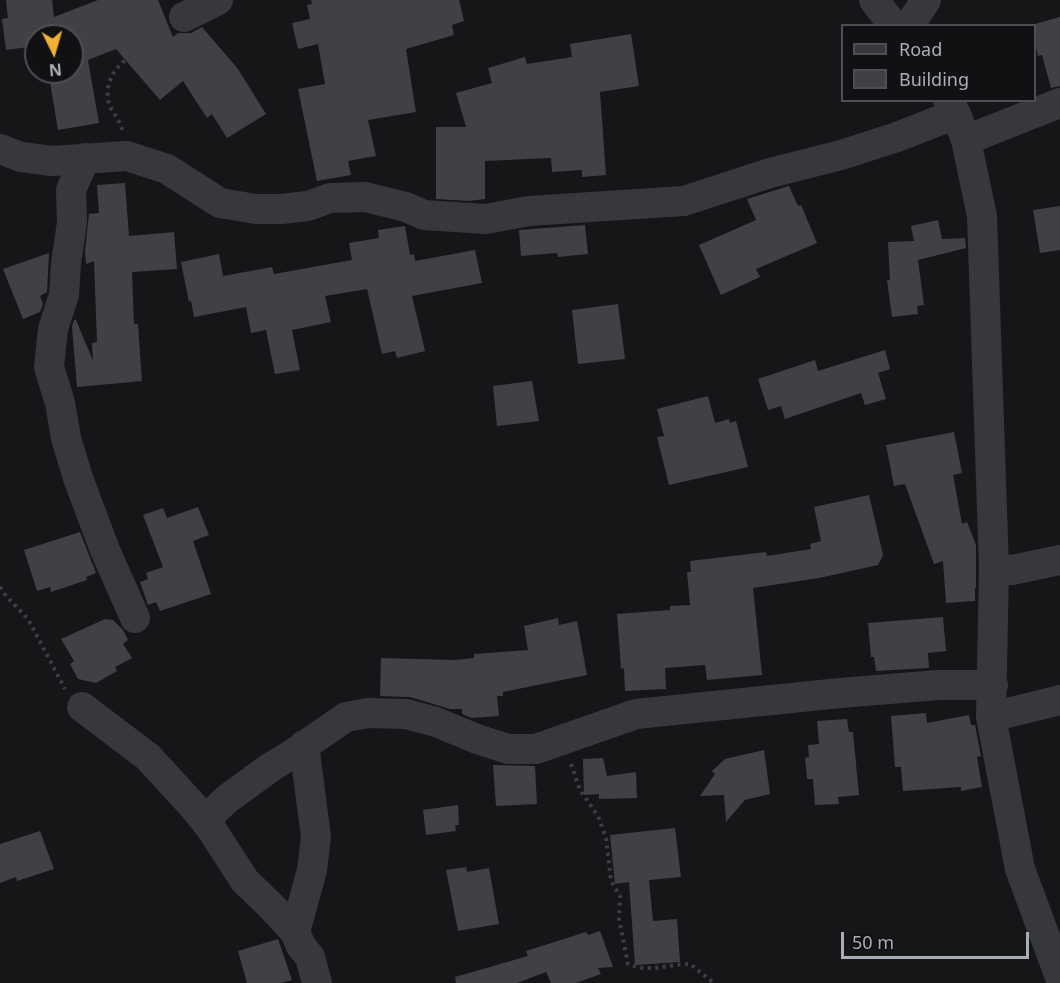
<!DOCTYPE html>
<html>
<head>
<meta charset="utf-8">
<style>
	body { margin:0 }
	#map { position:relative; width:1060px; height:983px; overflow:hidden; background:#161618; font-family:"Noto Sans",sans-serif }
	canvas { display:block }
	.legend { position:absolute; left:841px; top:24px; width:195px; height:78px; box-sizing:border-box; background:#111113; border:2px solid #4d4f55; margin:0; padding:8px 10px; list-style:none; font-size:18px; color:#a8adb8 }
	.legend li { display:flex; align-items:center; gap:12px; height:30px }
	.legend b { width:30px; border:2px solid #4d4f55 }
	.north { position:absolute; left:24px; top:24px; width:60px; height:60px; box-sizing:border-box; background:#111113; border:2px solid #4d4f55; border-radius:50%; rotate:175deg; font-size:16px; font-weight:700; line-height:24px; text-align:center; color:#a8adb8 }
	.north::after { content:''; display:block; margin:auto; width:21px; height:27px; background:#f2b134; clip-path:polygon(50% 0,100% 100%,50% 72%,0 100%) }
	.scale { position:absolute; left:841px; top:932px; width:188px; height:27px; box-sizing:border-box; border:3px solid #a8adb8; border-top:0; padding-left:8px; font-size:18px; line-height:21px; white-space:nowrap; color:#a8adb8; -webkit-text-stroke:4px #111113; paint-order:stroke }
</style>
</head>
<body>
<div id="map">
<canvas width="1060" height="983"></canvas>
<ul class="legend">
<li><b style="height:8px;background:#37383d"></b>Road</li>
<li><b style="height:16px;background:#404145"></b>Building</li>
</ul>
<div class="north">N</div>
<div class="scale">50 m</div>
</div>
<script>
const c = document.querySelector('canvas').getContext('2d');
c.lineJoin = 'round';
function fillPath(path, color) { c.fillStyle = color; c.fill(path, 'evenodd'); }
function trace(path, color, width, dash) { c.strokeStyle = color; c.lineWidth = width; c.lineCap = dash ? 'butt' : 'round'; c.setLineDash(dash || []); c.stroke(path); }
fillPath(new Path2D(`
	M6 0H52L54 17 98 0H158L173 37 178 33H191L202 27 238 69 266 114 227 138 212 114 207 118 183 81 160 100 116 49 88 60 99 123 58 130 50 82H48L46 72H72V36H36V46L6 50 2 19 8 18Z
	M311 0H459L464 21 452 25 454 35 406 49 416 112 368 120 376 156 348 161 351 175 317 181 298 89 325 84 318 44 298 49 292 23 310 19 307 5 312 4Z
	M1060 17V86L1051 88 1042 55 1038 56 1035 43V24Z
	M631 34 639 86 600 92 606 175 582 177V170L552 172 551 158 485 161V199L469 201 436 199V127H466L456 93 492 83 488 68 525 57 527 64 572 57 570 44Z
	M125 183 129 236 174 232 177 269 132 272 134 324H138L142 381 77 387 72 327 74 320H76L93 361 92 343 97 342 94 261 86 264 85 251 89 214 99 213 97 185Z
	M789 186 798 206 801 205 817 243 756 269 760 277 721 295 699 245 756 220 747 199Z
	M1060 206V250L1040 253 1033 210Z
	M938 220 942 239 965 238 966 248 918 260 924 305 917 306 918 314 892 317 887 280H890L888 242 914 241 911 226Z
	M585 225 588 254 558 257 557 253 521 256 519 230Z
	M405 226 410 255 414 254 415 261 475 250 482 283 412 296 425 351 397 358 395 351 382 354 367 289 325 296 331 322 292 330 300 370 275 374 266 330 251 333 246 307 194 317 191 301 189 302 181 262 219 254 223 276 272 267 274 274 352 260 349 243 379 238 378 230Z
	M49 253 47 292 40 296 43 304 40 312 23 319 3 269Z
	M618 304 625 359 578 364 572 310Z
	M885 350 890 369 878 373 886 399 865 405 861 393 785 419 781 406 768 410 758 379 815 360 818 371Z
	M532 381 539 421 497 426 493 386Z
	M708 396 715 423 729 419 730 423 736 421 748 467 669 485 657 437 664 436 657 409Z
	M954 432 962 473 953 475 962 524 967 522 976 545V588H975V601L946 603 943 561 934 564 905 484 894 486 886 445Z
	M869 495 883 555 878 565 819 578 753 588 762 675 707 680 705 665 665 668 666 689 625 691 624 668 621 669 617 614 670 610V606L690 605 687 572H691L690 561 766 552 767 556 811 549 810 544 821 541 814 507Z
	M198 507 209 535 193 541 211 594 160 611 156 602 148 605 140 582 148 579 146 573 163 567 143 515 163 508 167 518Z
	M80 532 96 573 86 577 87 580 51 592 50 587 37 591 24 550Z
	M943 617 946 651 928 653 929 668 876 671 874 657H871L868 623Z
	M558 618 559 625 577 621 587 675 503 692V696H497L499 716 472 718 462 714V709H450L410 697 380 696 381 658 454 660 474 658V654L528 650 524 626Z
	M105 619 113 620 123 630 128 640 123 644 132 658 115 667 117 671 96 683 78 679 70 664 74 661 61 639Z
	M926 713 927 723 969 715 971 725H975L981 756 977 757 982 787 961 791V787L903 791 901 767H895L891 716Z
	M847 719 849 732H853L859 795 838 797 839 804 815 805 813 779H807L805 758 809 757 808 745 819 744 817 721Z
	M764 750 770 794 745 800 726 822 724 795 700 796 715 774 712 771 725 759Z
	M603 758 607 776 636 772 637 798 599 799V794L584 795 583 759Z
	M493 765 535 766 537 804 496 806Z
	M458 805 459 825H455L456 831 426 835 423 810Z
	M675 828 681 877 649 880 653 921 677 919 680 962 635 965 629 882 615 884 610 835Z
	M40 831 54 869 17 881 16 877 0 883V844Z
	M466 867 467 872 489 868 499 924 458 931 446 870Z
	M600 931 613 967 598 968 601 974 576 983H551L546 972 517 983H456L455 977 528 956 526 951 586 932 588 935Z
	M278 939 292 980 281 983H247L238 951Z`), '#404145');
trace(new Path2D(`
	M122 130C120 119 110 111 108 100 104 62 141 52 166 33
	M0 587 6 596 28 619 65 689
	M571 764 580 790 598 816 606 838 611 881 620 896 619 919 628 964C649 973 669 964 690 964L714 983`), '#3d3f44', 4, [3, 4.5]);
trace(new Path2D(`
	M874 0 894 26
	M184 17 218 0
	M909 26 926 0
	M948 100 956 114 966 140 982 216 994 568 991 717 1020 869 1060 977
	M966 140 1060 103
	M0 149 21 157 52 161 127 156 167 169 220 203 256 209H281L308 206 330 198 365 197 406 207 424 215 486 219 529 211 684 201 770 173 841 155 897 137 956 114
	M85 158 71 190 72 222 66 264 64 295 53 329 49 367 60 403 66 438 78 478 105 550 135 618
	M994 568 1012 570 1060 560
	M82 707 148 757 193 806 210 827 245 881 273 908 295 932 301 946 310 957 317 983
	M991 717 1060 700
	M205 820 227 799 271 767 291 755 346 717 368 713 406 714 436 722 477 739 508 749H536L636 714 840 693 938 685H993
	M295 932 312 870 316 837 304 745`), '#37383d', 30);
</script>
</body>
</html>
